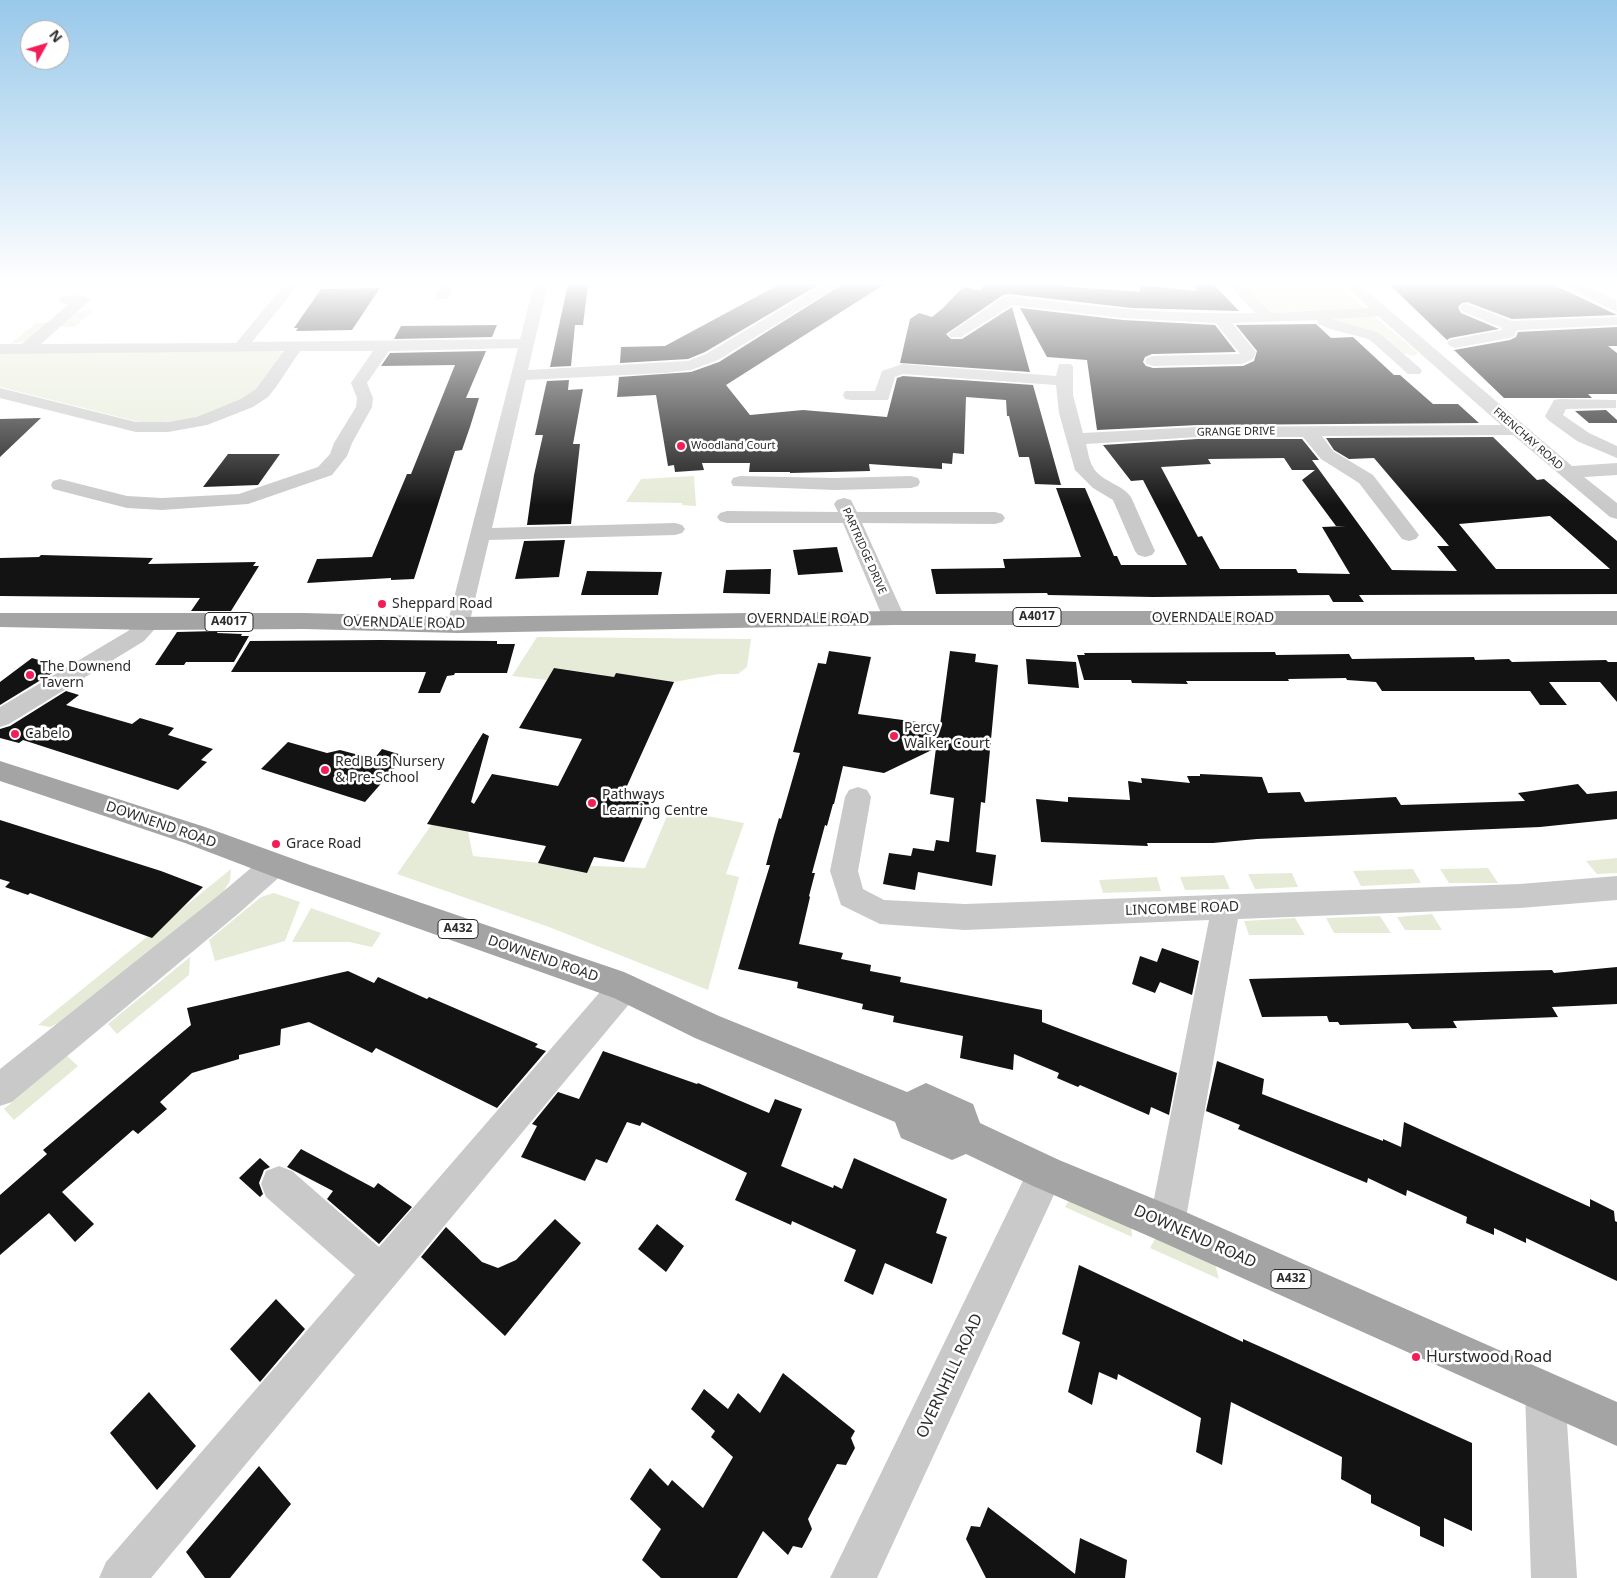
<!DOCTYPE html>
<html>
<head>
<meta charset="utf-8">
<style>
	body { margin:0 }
	#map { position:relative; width:1617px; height:1578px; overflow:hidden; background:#fff; font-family:"Noto Sans",sans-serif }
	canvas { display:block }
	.north { position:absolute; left:20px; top:20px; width:50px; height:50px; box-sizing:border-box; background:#fff; border:1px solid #ababab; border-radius:50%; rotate:51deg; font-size:14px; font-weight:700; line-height:20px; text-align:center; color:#2c2c2c }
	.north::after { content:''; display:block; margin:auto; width:18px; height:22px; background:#f31e57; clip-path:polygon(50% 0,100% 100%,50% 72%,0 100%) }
</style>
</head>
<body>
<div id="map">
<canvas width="1617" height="1578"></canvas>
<div class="north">N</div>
</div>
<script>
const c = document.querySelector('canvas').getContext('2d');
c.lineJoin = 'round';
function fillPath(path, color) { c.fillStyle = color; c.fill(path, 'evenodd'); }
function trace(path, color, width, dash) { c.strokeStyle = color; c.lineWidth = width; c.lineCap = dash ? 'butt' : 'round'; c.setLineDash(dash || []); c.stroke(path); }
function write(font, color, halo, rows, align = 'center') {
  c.font = font + ' "Noto Sans",sans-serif'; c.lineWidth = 5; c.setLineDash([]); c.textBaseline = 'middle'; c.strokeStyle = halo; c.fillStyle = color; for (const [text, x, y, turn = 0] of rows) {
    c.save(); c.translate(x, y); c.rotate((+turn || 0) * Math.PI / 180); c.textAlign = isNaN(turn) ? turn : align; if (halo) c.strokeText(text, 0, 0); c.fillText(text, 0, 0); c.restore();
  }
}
fillPath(new Path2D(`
	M1242 284H1338L1357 302 1417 352V355C1399 358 1330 322 1315 310L1270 313Z
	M85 310H94L74 327H59L74 314Z
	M36 323H49L28 341 10 344Z
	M277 350 283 353V356L254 392 219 413 179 421 143 423 0 387V352Z
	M694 476 696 506 682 505V503L626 502 641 479Z
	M537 637 751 639 747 667 738 674H719L674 682 616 673 602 699 604 675 554 668 547 680 512 676Z
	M670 809 744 823 726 874 739 877 708 990 549 927 397 874 432 824 468 831 473 856 549 864 645 868Z
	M1617 858V873L1597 874 1586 861Z
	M1488 868 1498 883H1449L1440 869Z
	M231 869 230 881 218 900 73 1016 50 1027 38 1025Z
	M1413 869 1421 883 1361 886 1353 871Z
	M1292 873 1298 887 1255 889 1248 874Z
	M1224 875 1230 889 1185 890 1180 877Z
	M1157 877 1161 891 1103 893 1099 880Z
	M274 893 300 902 285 941 215 961 209 940 261 897Z
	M311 908 381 933 372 947 349 942H292Z
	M1432 914 1442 930H1405L1397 917Z
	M1380 916 1391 933H1334L1326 918Z
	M1295 918 1305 935H1249L1244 921Z
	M190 957 189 975 117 1034 108 1024Z
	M67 1056 78 1066 14 1120 4 1109Z
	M1072 1196 1131 1222 1132 1237 1065 1207Z
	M1157 1235 1214 1260 1219 1279 1150 1248Z`), '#e6ebd7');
fillPath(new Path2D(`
	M568 284H588L583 325H575L571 366 550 367Z
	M780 284H820L705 352 688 359 620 363 621 347 665 346Z
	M843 284H885L726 385 750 415 803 410 887 417 897 378 903 376 1033 385 1061 485 1035 484 1029 457H1019L1009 416H1007L1006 400 966 397 964 454 953 453 952 464 942 463V469L869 464 870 471 790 473V472H749L750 463H702L704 470 675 472 674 465 668 466 656 395 617 397 619 377 691 372 719 362Z
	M985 284H1064L1061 286 1140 292V285L1197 291 1194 284H1213L1239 311 1132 308 1009 294 1003 295 946 334 951 339H962L1012 307 1030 372 900 363 910 319 919 313 932 317 943 308 963 287 980 290Z
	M1389 284H1552L1617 315 1512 319 1467 302 1462 303 1458 307 1461 313 1499 329 1450 338 1447 340Z
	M380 288 352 330 296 331 298 328H294L321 289Z
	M1020 308 1123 320 1215 325 1236 352 1152 354 1145 357 1143 362 1146 366 1153 368 1243 366 1254 361 1257 351 1236 325 1316 324 1331 338 1353 337 1394 375H1400L1433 404H1458L1479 423 1198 425 1097 430 1087 360 1047 357Z
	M497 325 492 337 394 339 401 326Z
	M1617 327V346H1608L1617 353V394H1588L1592 398H1504L1454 350 1510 340 1516 337 1518 332Z
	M486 351 466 398H479L470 427 462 450 455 451 414 579 391 580V578L307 583 317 559 372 557 407 474H411L455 365 381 366 390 353Z
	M569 380 568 390 583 389 573 444H580L571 524 527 525 534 475 543 435H535L546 385 547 381Z
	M1606 410 1617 420V423H1589L1575 411Z
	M41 418 0 457V419Z
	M1493 437 1537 480 1544 479 1617 541V594L1359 595 1364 602H1333L1329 595 1153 597 1048 595 1047 593 936 594 931 569 1005 568 1003 559 1081 557 1056 488H1085L1114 556H1117L1121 565H1187L1143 480 1131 481 1103 445 1198 439H1302L1319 460H1312L1392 570 1457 571 1437 546H1449L1374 458 1349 459 1334 450 1326 438ZM1284 458 1292 470H1315L1302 480 1336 526H1346L1322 527 1350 574 1298 573 1296 569H1220L1202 536 1198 537 1161 467 1211 464 1208 459ZM1550 516 1610 569H1496L1459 524Z
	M228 454H280L258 485 203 487Z
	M565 540 559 577 515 579 524 541Z
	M837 547 843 572 798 575 793 550Z
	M41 555 153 558 148 564 256 562 253 566H259L231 611H191L200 598 0 596V558L39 557Z
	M771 569 770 594 723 593 726 570Z
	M587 571 662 572 658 595H581Z
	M218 631 217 633 242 634 241 636H249L234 662H186L184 665H155L177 632Z
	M381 640 497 641V644H515L507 673H455L454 675 447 676 440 693H418L426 672H231L250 641Z
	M829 651 871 657 858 714 940 725 950 651 976 654 975 662 998 665 985 803 981 802 976 852 996 855 992 886 918 872 915 890 883 884 889 853 911 856 913 848 934 851 936 840 949 842 954 798 930 794 936 748 884 773 843 766 834 804H833L827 826 825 825 812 873H815L809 896 810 897 799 944 843 953 841 959 871 965 870 971 901 977 900 982 1042 1010V1022L1177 1073 1169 1115 1151 1107 1149 1115 1080 1085 1078 1087 1057 1078 1059 1073 1014 1054 1013 1070 960 1058 963 1036 893 1022 894 1016 862 1009 863 1004 797 988 798 982 738 969 770 865H766L773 839 779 818 781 819 800 753 793 752 818 663 826 664Z
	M1275 652 1276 655 1349 654 1352 659 1474 657 1475 660 1509 659 1512 662 1606 660 1608 662H1617V702L1600 682H1549L1567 705H1540L1530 691H1382L1376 682 1347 680 1346 678 1288 679 1289 681H1186L1188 684 1132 683 1131 680H1084L1077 655H1085L1084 653Z
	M32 658 62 667 0 705V682Z
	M1026 659 1076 662 1079 688 1028 684Z
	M554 668 614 677 616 673 674 682 622 797 650 802 624 862 594 857 587 873 538 863 546 846 427 824 483 733 489 736 471 802 474 804 492 774 558 786 582 739 519 728Z
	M66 691 79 695 66 705 132 724 140 718 174 728 168 735 213 749 201 760 207 762 178 790 23 740 19 743 0 738V729L10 726Z
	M288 742 327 753 340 750 374 759 382 749 405 756 365 802 261 769Z
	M1200 774 1262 777 1268 793 1300 792 1305 802 1396 797 1401 805 1525 801 1518 793 1578 784 1587 794 1617 791V819L1540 827 1257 839 1213 843H1147L1148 846 1041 842 1036 799 1068 802V797L1130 800 1128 781 1142 783 1141 778 1190 783 1187 776H1200Z
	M0 820 161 871 203 887 152 938 30 893 28 895 5 887 10 882 0 879Z
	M1162 948 1199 961 1192 995 1160 982 1155 993 1132 984 1140 956 1157 962Z
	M1617 967V1004L1552 1007 1558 1017 1453 1021 1457 1028 1412 1029 1408 1023 1340 1025 1338 1022H1329L1327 1016 1262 1017 1249 979 1552 970 1554 973Z
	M348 971 374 983 378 977 427 999 429 997 538 1044 535 1047 546 1051 497 1108 376 1048 372 1053 309 1022 281 1029 280 1045 239 1055V1059L192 1073 160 1102 167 1109 138 1134 133 1130 62 1192 94 1224 75 1242 49 1213 0 1255V1195L47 1154 43 1150 191 1025 187 1008Z
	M603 1051 697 1084 698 1083 769 1113 775 1099 802 1109 781 1166 833 1188 834 1185 842 1189 854 1158 947 1199 936 1233 947 1237 932 1284 885 1263 873 1295 844 1281 856 1250 792 1221 791 1225 735 1200 747 1173 642 1122 640 1126 627 1122 607 1163 596 1159 585 1181 521 1157 537 1126 532 1124 558 1092 579 1099Z
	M1217 1061 1264 1079 1262 1094 1383 1141V1139L1401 1147 1404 1122 1590 1207V1199L1614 1211 1615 1221 1617 1222V1281L1526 1238V1243L1494 1228V1235L1466 1223 1467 1217 1407 1190 1406 1196 1368 1178 1367 1183 1238 1129 1240 1125 1206 1111Z
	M301 1149 374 1188 378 1183 412 1207 379 1244 327 1199 333 1191 287 1167Z
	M260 1158 270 1167 264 1170 259 1183 263 1194 260 1197 239 1178Z
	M555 1219 581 1243 505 1336 421 1257 446 1227 482 1262 498 1268 516 1260Z
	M657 1224 684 1246 666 1272 638 1249Z
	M1079 1265 1243 1342V1339L1279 1355 1472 1443V1531L1444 1518V1547L1420 1536V1527L1371 1503V1495L1341 1479 1342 1457 1231 1402 1222 1465 1196 1452 1201 1418 1118 1374 1117 1380 1099 1372 1092 1405 1068 1392 1080 1342 1062 1334Z
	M276 1299 305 1329 260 1382 230 1349Z
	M783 1373 855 1431 851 1438 855 1448 846 1465 837 1464 808 1519 812 1529 802 1548 793 1546 788 1555 763 1531 737 1578H661L642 1560 661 1529 630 1499 650 1468 668 1486 672 1480 703 1508 733 1457 711 1437 715 1431 691 1409 704 1389 728 1409 738 1393 760 1413Z
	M149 1392 196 1446 157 1490 110 1433Z
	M259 1466 291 1504 230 1578H205L186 1552Z
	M988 1507 1075 1574 1080 1538 1127 1560 1125 1578H986L966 1539 971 1526 980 1527Z`), '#131313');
fillPath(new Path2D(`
	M285 284H299L252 342 520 339 534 284H548L528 370 688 361 706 354 824 284H841L718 360 691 370 665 373 526 380 492 528 675 523 682 525 685 529 682 533 675 535 489 540 469 625 466 630 458 632 450 630 447 625 518 348 389 351 367 383 373 398 372 407 352 443 347 456 332 475 248 504 162 510 127 508 53 489 51 485 53 481 60 479 127 496 162 498 239 494 318 467 330 454 334 443 356 407 357 398 351 383 373 351H300L276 387 268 397 253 407 207 425 168 432H136L0 398V388L136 422H168L197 417 241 399 256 389 284 351 0 354V344H22L69 304 61 303 59 300 61 297C69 295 80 295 88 297L90 300 41 344 236 343Z
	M441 284H455L447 299H437L435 296Z
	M1228 284H1243L1271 313 1369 308 1344 284H1359L1572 466 1617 463V475L1584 477 1617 503V519L1610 517 1513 435 1322 436 1333 451 1373 475 1419 535 1416 539 1409 541 1402 539 1359 483 1321 459 1303 437H1198L1086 444C1088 451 1089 461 1093 467 1100 481 1122 484 1131 497L1155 551 1152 555 1145 557 1138 555 1135 551 1113 500 1093 488 1075 470 1059 413 1056 385 903 374 895 377 888 400H851L845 399 843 395 845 391H875L882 371 902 364 1056 376 1059 364H1071L1073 367V395L1083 433 1198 427 1501 425 1378 316 1332 319 1379 333 1420 368 1422 371 1420 374H1408L1369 339 1330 329 1319 324 1317 320 1232 323 1256 352 1253 359 1242 364 1153 366 1147 364 1145 361 1147 358 1153 356 1240 354 1216 323 1123 318 1012 305 961 337H951L948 334 1004 297 1009 296C1091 307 1172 315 1255 313Z
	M1565 284H1583L1616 300 1617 312 1567 287Z
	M1467 304 1512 321 1617 317V325L1517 330 1514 336 1509 338 1455 348 1450 346 1447 343 1450 340 1502 330V328L1462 311 1460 308 1462 305Z
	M1560 399 1616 400V408L1566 409 1563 415 1589 433 1617 446V458L1577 441 1548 420 1545 416 1554 400Z
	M740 476 835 478 911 476 918 478 920 482 918 486 911 488 835 490 733 486 731 482 733 478Z
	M844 498 851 500 857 512H995L1002 514 1005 518 1002 522 995 524 862 523 905 618 902 623 894 625 886 623 883 618 843 523H727L720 521 717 517 720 513 727 511 838 512 834 504 837 500Z
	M150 615 158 617 161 622 144 641 9 724 0 727V707L128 631 142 617Z
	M858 787 867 790 871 797 858 871 863 889 884 900 965 904 1520 884 1617 876V900L1520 908 1238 919 1185 1224 1180 1237 1167 1242 1154 1237 1149 1224 1209 920 965 930 880 924 841 905 830 871 845 797 849 790Z
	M274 853 284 857 288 865 284 873 239 913 12 1102 0 1106V1069L219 895 264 857Z
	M624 973 635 977 640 987 635 997 151 1578H99L106 1562 355 1275 266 1197 261 1184 266 1171 279 1166 292 1171 379 1247 613 977Z
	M1046 1155 1059 1160 1064 1173 877 1578H830L1033 1160Z
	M1545 1371 1559 1377 1565 1391 1577 1578H1531L1525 1391 1531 1377Z`), '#c9c9c9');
fillPath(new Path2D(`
	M894 611H1617V625H894L458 633 304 629 150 630 0 627V613H304L458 617Z
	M0 761 205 827 310 865 624 972 719 1016 907 1092 926 1083 973 1104 980 1123 1059 1160 1181 1210 1617 1402V1446L1153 1238 1033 1186 966 1154 952 1160 901 1138 895 1122 695 1038 614 998 290 883 185 843 0 781Z`), '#a4a4a4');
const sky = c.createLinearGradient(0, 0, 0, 505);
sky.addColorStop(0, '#98c8ea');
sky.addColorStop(0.56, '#fff');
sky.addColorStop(1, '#ffffff00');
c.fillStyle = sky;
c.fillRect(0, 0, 1617, 505);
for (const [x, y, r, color] of [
	[681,446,5,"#f31e57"],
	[382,604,5,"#f31e57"],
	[30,675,5,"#f31e57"],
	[15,734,5,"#f31e57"],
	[894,736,5,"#f31e57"],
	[325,770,5,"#f31e57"],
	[592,803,5,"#f31e57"],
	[276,844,5,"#f31e57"],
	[1416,1357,5,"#f31e57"]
]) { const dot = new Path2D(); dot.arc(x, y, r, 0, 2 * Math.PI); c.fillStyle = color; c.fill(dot); trace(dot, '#fff', 2); }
write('11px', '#2c2c2c', '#fff', [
	["GRANGE DRIVE",1236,432,-1],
	["FRENCHAY ROAD",1528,439,41],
	["PARTRIDGE DRIVE",864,551,66]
]);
write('11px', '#2c2c2c', '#fff', [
	["Woodland Court",691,446]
], 'left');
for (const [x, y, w] of [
	[1037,617,48],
	[229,622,48],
	[458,929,40],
	[1291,1279,40]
]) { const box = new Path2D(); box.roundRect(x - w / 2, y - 9.5, w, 19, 4); c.fillStyle = '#fff'; c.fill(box); trace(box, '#2c2c2c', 1); }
write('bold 12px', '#2c2c2c', null, [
	["A4017",1037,617],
	["A4017",229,622],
	["A432",458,929],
	["A432",1291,1279]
]);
write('14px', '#2c2c2c', '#fff', [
	["Sheppard Road",392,604],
	["The Downend",40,667],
	["Tavern",40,683],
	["Percy",904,728],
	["Walker Court",904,744],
	["Cabelo",25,734],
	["Red Bus Nursery",335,762],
	["& Pre-School",335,778],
	["Pathways",602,795],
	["Learning Centre",602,811],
	["Grace Road",286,844]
], 'left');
write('14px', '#2c2c2c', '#fff', [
	["OVERNDALE ROAD",1213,618],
	["OVERNDALE ROAD",808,619],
	["OVERNDALE ROAD",404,623,1],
	["DOWNEND ROAD",161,825,19],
	["LINCOMBE ROAD",1182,909,-2],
	["DOWNEND ROAD",543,959,19]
]);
write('16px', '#2c2c2c', '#fff', [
	["DOWNEND ROAD",1195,1237,24],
	["OVERNHILL ROAD",950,1376,-65]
]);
write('16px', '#2c2c2c', '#fff', [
	["Hurstwood Road",1426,1357]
], 'left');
</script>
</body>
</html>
